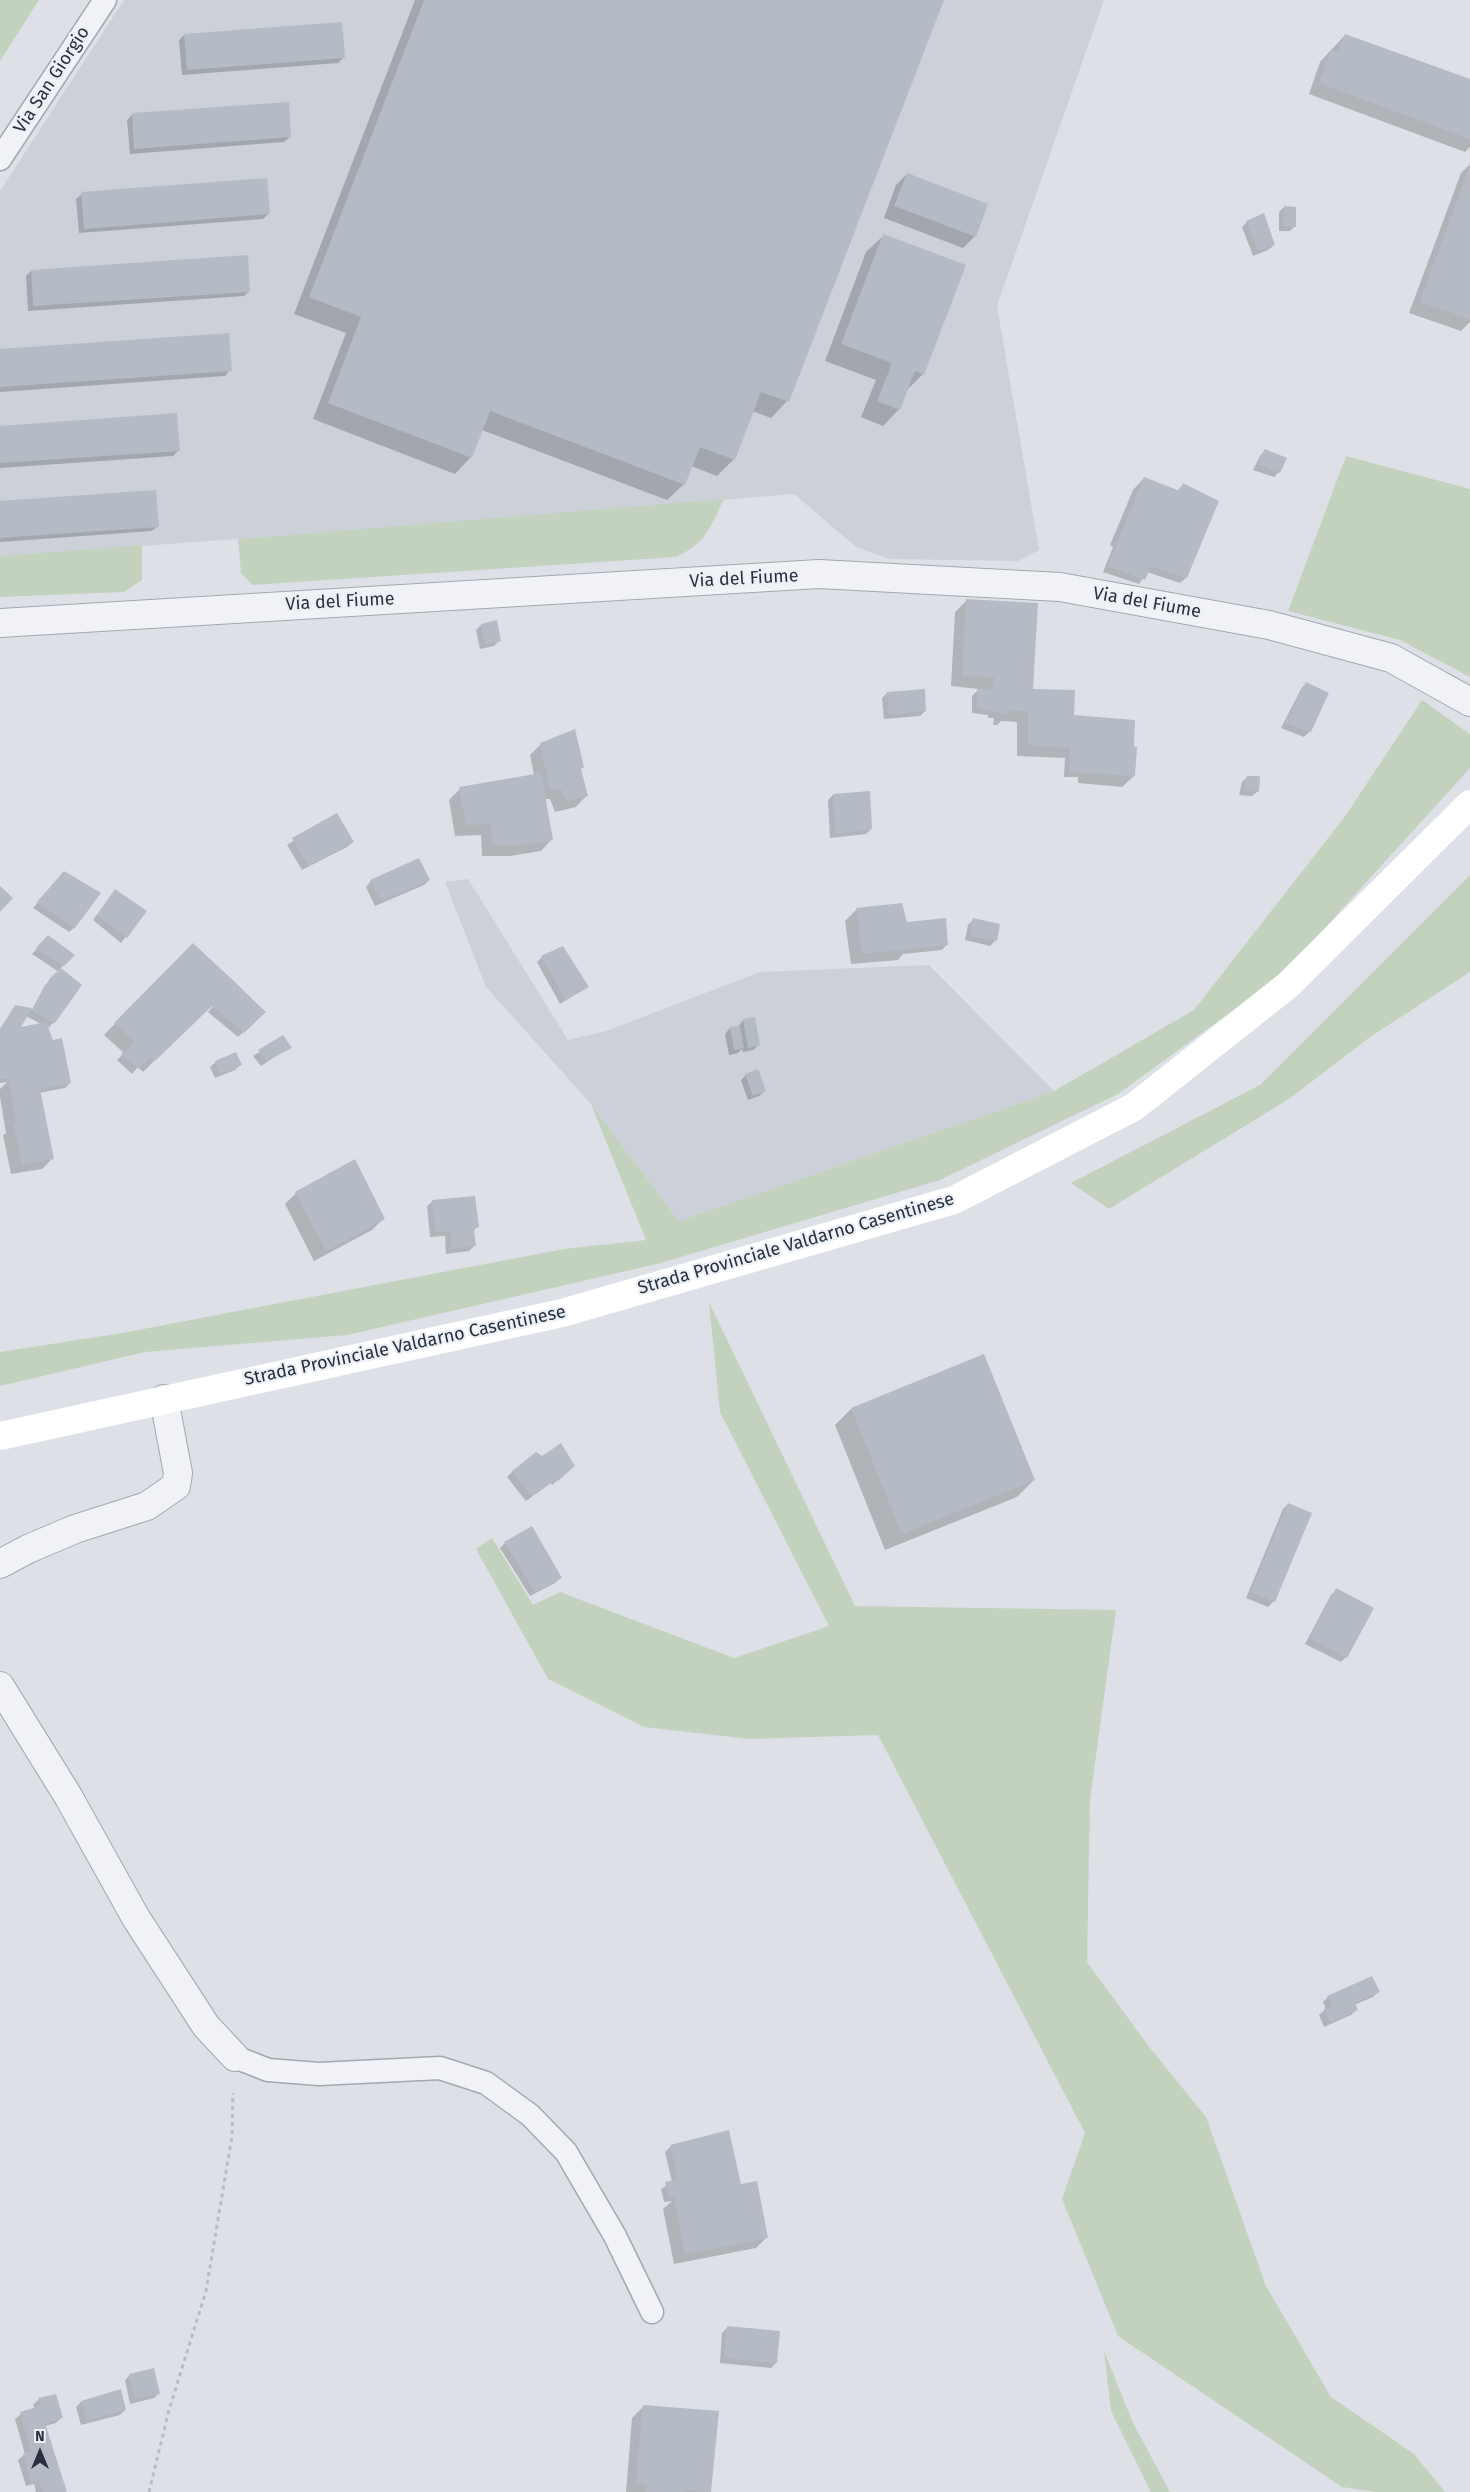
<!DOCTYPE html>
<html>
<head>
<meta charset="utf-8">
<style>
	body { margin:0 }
	#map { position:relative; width:1470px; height:2492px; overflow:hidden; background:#dde1e7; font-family:"Fira Sans",sans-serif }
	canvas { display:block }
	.north { position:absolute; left:15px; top:2427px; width:50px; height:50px; -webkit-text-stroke:4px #ecf0f5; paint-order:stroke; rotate:0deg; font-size:14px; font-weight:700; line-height:20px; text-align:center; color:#26303e }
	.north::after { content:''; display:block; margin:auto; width:18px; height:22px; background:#26303e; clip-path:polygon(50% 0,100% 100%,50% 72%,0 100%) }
</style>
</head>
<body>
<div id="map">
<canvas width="1470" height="2492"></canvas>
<div class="north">N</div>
</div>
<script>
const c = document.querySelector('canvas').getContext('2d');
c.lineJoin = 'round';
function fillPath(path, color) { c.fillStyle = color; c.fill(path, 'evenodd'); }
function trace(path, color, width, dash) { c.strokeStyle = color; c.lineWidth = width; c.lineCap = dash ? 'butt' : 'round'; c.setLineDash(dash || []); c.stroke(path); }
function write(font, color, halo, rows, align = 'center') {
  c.font = font + ' "Fira Sans",sans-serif'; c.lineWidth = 4.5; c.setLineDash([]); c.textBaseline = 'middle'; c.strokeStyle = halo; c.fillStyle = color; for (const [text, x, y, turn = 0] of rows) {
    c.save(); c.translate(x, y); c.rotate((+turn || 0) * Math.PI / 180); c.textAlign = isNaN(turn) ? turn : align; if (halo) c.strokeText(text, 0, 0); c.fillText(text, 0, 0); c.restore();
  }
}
fillPath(new Path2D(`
	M124 0H1104L997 306 1039 550 1018 561 890 559 856 547 794 494 238 539 0 556V191Z
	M468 879 568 1040 606 1031 760 972 929 965 1054 1091 679 1221 591 1104 486 987 445 882Z`), '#cbd0d9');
fillPath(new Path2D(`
	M0 0H39L0 61Z
	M1346 456 1470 489V677L1400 640 1288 611Z
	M724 499C710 528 706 543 676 557L252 585 241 573 238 539Z
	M142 545V580L124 592 0 597V556Z
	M1422 700 1470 734V768L1283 974 1118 1094 940 1180 657 1264 347 1335 145 1352 0 1386V1352L122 1333 564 1249 646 1240 591 1104 679 1221 1054 1091 1194 1010 1346 815Z
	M1470 875V972L1370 1037 1289 1099 1109 1209 1071 1183 1260 1085Z
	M709 1302 855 1606 1116 1610 1090 1799 1087 1962 1150 2048 1206 2117 1266 2286 1331 2397 1414 2454 1445 2492H1375L1342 2487 1118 2336 1062 2199 1085 2133 878 1735 749 1739 644 1727 548 1679 476 1549 492 1538 533 1605 560 1592 734 1658 829 1626 720 1412Z
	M1104 2351 1133 2423 1170 2492H1151L1111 2411Z`), '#c3d2be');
fillPath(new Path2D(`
	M415 0H943L787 401 771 418 752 411 734 459 717 476 691 466 684 484 667 500 482 430 471 457 455 474 313 419 346 333 294 314Z
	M184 35 343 58 338 63 182 75 179 40Z
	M1345 35 1470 80V147L1465 152 1309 94 1320 62Z
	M132 115 290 137 284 142 130 154 127 120Z
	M1470 164V322L1461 331 1409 313 1461 173Z
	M907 174 975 236 963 248 884 218 896 185Z
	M82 194 268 214 263 219 79 233 76 199Z
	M1284 207 1295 226 1290 231H1279V212Z
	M1247 222 1274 245 1268 250 1253 256 1242 227Z
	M883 236 923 374 906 391 899 409 883 426 861 417 876 380 825 361 866 252Z
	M31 271 249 291 244 296 28 311 26 276Z
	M0 351 230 370 225 376 0 392Z
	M0 427 178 451 173 456 0 468Z
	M1265 450 1279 472 1274 477 1253 470 1260 456Z
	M1144 478 1177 491 1183 485 1199 546 1186 578 1180 583 1147 572 1139 584 1103 572 1113 547 1110 545 1133 490Z
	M0 503 158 526 152 531 0 542Z
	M966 601 1032 690 1073 714 1134 776 1122 787 1078 783V777H1064L1065 758 1017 756V722L1001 721 997 725H993L994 718H988V715L972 713V696L979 689 951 686 955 612Z
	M481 625 499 641 494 646 480 649 476 630Z
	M1306 683 1310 731 1304 737 1281 728 1301 689Z
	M887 693 925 711 920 716 884 719 882 698Z
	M541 744 580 770 587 795 576 807 555 812 550 799H545L552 839 541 851 510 856H482L481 835 455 836 449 800 460 789 534 775 530 755Z
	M1247 777 1258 791 1252 796 1239 795 1242 782Z
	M833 795 871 829 866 834 830 838 828 800Z
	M336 814 353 842 347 847 302 870 287 845Z
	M59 878 75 927 69 932 33 908Z
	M429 880 424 885 375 906 366 887 371 881Z
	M115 890 145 911 121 943 93 920Z
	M856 910 905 926 947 944 942 950 903 954 898 960 851 964 845 921Z
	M973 920 995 941 990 946 965 940 968 925Z
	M48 937 73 955 60 969 54 1022 47 1029 70 1083 65 1088 39 1093 53 1158 42 1169 11 1174 3 1135 6 1133 0 1097V1089L7 1082 0 1083V1029L15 1006 32 1010 45 985 59 972 32 954ZM26 1016 41 1024 19 1028Z
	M193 944 235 982 264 1012 238 1037 208 1012 235 983 233 982 143 1072 138 1067 132 1074 117 1060 124 1053 104 1035Z
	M542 957 587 987 560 1004 537 962Z
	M743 1020 759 1045 753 1050 743 1052 742 1049 738 1053 729 1055 725 1034 730 1028 738 1027Z
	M283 1037 290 1047 261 1066 253 1056Z
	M216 1062 240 1065 235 1070 215 1078 210 1067Z
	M746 1075 765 1091 759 1096 748 1100 741 1080Z
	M296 1193 383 1219 372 1230 314 1261 285 1204Z
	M433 1201 478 1226 473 1231 474 1246 469 1251 446 1254 445 1236 430 1237 427 1206Z
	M983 1355 1034 1480 1017 1497 885 1550 835 1425 851 1409Z
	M513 1471H568L552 1485 551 1483 526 1501 507 1477Z
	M1288 1504 1274 1601 1268 1607 1246 1598 1283 1509Z
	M505 1543 560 1578 555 1583 530 1596 500 1548Z
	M1337 1590 1346 1657 1341 1662 1305 1644 1331 1595Z
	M1378 1992 1373 1997 1354 2005 1356 2010 1351 2015 1324 2027 1319 2015 1326 2009 1323 2002 1328 1997Z
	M671 2146 739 2183 767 2237 756 2248 674 2264 663 2209 672 2201 664 2202 661 2189 672 2182 665 2152Z
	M727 2328 776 2363 771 2368 720 2363 722 2333Z
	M130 2375 159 2393 154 2398 130 2404 125 2380Z
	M38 2400 61 2418 56 2423 45 2426 65 2492H36L34 2484 26 2486 18 2460 25 2454 15 2419 21 2414 35 2409 33 2405Z
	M81 2402 125 2410 120 2415 81 2425 76 2407Z
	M643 2407 717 2412 710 2492H626L632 2418Z`), '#0003');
fillPath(new Path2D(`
	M424 0H944L789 402 761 392 735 460 700 447 685 485 490 411 472 458 328 403 361 317 309 297Z
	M342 22 345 58 187 70 184 34Z
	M1345 34 1470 79V139L1319 83 1331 50 1338 52Z
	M289 102 291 137 134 149 132 113Z
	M1470 165V319L1420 302Z
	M907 173 988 204 976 237 894 206Z
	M267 178 270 214 84 229 81 192Z
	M1284 206 1296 207V227L1283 226Z
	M1264 213 1275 245 1258 251 1246 221Z
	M883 234 966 265 924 375 915 371 900 410 877 401 892 363 841 344Z
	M248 255 250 292 33 306 31 270Z
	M229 333 232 371 0 387V349Z
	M177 413 180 451 0 463V426Z
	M1265 449 1287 458 1280 473 1257 464Z
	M1144 477 1180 491 1183 483 1219 501 1187 578 1151 566 1145 580 1108 566Z
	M156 490 159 527 0 538V501Z
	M966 599 1038 603 1033 689 1075 690 1074 715 1135 720 1134 746 1137 747 1135 776 1069 772 1070 748 1028 745V711L1009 710V715L977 708V689L993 690 994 677 962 676Z
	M497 620 501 641 485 645 481 624Z
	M1306 682 1329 693 1311 732 1285 723Z
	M925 689 926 711 889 715 887 692Z
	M575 729 584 767 581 769 588 796 566 801 561 789H550L540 743Z
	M541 773 553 840 523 845H493L491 824 466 825 459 787Z
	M1247 776H1260L1259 792 1244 790Z
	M870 791 872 829 835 834 833 794Z
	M337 813 354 842 308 866 292 838Z
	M419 858 430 880 381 901 370 880Z
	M64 871 101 893 75 928 37 902Z
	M0 886 13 898 0 912Z
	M115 889 147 911 127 938 97 915Z
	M902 903 907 922 946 918 948 945 862 954 856 908Z
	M973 918 1000 924 997 941 969 935Z
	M48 935 75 955 64 966 36 948Z
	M193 943 266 1012 244 1033 212 1006 155 1061 150 1057 139 1069 121 1054 135 1042 114 1023Z
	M563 946 589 987 566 1000 541 956Z
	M61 968 82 985 55 1023 32 1011 50 978Z
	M15 1005 32 1008 21 1027 46 1022 53 1040 62 1038 71 1083 40 1089 54 1159 22 1164 13 1123 16 1122 9 1078 0 1079V1030Z
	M755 1017 760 1045 748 1048 743 1019Z
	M740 1026 744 1048 734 1050 730 1027Z
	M283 1035 292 1048 267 1061 258 1050Z
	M236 1052 242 1065 220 1074 215 1061Z
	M758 1069 766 1091 753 1096 745 1074Z
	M355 1159 385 1219 326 1251 295 1192Z
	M475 1196 479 1227 474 1229 476 1246 451 1249 450 1231 435 1232 432 1200Z
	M984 1354 1035 1480 902 1534 851 1408Z
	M561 1443 575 1466 558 1481 557 1479 532 1496 512 1471 536 1452 542 1456Z
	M1288 1503 1312 1513 1275 1602 1251 1592Z
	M532 1526 562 1578 535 1592 504 1542Z
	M1336 1588 1374 1608 1347 1658 1310 1638Z
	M1372 1976 1380 1992 1355 2003 1358 2010 1330 2022 1324 2009 1332 2005 1327 1996Z
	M729 2130 741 2184 757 2181 768 2238 685 2254 674 2197 669 2198 665 2182 678 2179 670 2145Z
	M727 2326 780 2331 777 2363 724 2358Z
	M154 2368 160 2394 135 2399 129 2374Z
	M121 2389 126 2410 87 2420 81 2401Z
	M56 2394 63 2418 45 2423 67 2492H43L39 2480 31 2482 23 2454 31 2451 20 2412 40 2406 38 2398Z
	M643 2405 719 2411 711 2492 684 2490V2492H646L647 2484 636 2483Z`), '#b4bbc4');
const service = new Path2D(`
	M0 159 105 0
	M235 2057 268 2070 319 2074 440 2068 486 2083 530 2115 566 2152 615 2236 652 2312`);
const minor = new Path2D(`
	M0 623 819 574 1060 587 1269 625 1391 658 1470 702
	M0 1564 28 1549 75 1529 147 1506 176 1486 178 1473 164 1399
	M0 1686 68 1796 136 1918 206 2026 235 2057`);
trace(service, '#a2a8b1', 25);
trace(minor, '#a2a8b1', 30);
trace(new Path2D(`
	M149 2492 169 2410 206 2291 232 2136 233 2093`), '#b7bcc2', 3, [4, 4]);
trace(service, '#f0f2f6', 22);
trace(minor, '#f0f2f6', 28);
trace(new Path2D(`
	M0 1436 562 1313 954 1200 1134 1107 1288 985 1470 804`), '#fff', 28);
write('18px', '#26303e', '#ecf0f5', [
	["Via San Giorgio",52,80,-57],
	["Via del Fiume",744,579,-3],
	["Via del Fiume",340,602,-3],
	["Via del Fiume",1147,603,10],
	["Strada Provinciale Valdarno Casentinese",796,1244,-16],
	["Strada Provinciale Valdarno Casentinese",405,1346,-12]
]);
</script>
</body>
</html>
